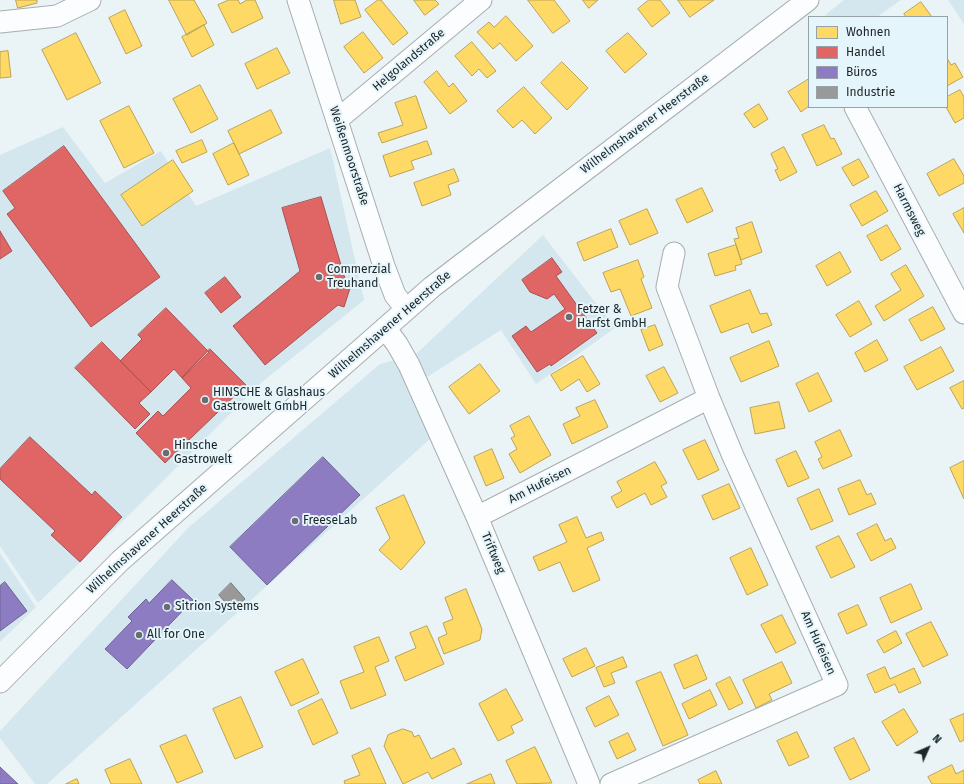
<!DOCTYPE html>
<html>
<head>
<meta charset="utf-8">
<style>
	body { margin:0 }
	#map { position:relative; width:964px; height:784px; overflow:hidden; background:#eaf3f6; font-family:"Fira Sans",sans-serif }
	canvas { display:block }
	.legend { position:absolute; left:808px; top:16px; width:140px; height:92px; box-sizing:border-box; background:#e4f5fc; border:1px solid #96a2a7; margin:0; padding:5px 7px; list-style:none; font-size:12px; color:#202628 }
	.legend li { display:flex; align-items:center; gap:8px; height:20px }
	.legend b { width:20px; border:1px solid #96a2a7 }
	.north { position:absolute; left:908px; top:728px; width:40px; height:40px; -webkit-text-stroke:3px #e4f5fc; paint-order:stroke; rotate:45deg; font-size:11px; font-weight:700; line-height:16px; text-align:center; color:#202628 }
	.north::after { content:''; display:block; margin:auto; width:14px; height:18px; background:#202628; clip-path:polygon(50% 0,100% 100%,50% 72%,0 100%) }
</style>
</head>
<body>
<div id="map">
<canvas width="964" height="784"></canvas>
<ul class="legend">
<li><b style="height:11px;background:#ffd966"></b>Wohnen</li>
<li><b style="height:11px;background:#e06666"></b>Handel</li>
<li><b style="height:11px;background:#8e7cc3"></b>Büros</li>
<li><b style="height:11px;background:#999"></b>Industrie</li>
</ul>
<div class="north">N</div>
</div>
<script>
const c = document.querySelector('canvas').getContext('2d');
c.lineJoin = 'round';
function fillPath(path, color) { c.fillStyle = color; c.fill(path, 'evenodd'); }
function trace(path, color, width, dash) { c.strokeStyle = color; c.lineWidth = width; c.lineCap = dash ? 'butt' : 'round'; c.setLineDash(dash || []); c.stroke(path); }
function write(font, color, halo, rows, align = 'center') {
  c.font = font + ' "Fira Sans",sans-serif'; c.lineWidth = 4; c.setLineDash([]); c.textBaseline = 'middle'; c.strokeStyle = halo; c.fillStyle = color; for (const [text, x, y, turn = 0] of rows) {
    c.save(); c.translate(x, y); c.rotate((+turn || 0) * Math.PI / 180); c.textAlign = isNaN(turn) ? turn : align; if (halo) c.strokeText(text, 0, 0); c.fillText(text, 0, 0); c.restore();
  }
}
fillPath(new Path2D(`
	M844 0H901L877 17H826L825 15Z
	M948 0H964V24Z
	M63 127 105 183 161 151 196 206 330 148 364 300 261 383 131 513 38 603 0 546V155Z
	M543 235 615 328 536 384 501 330 413 386 431 438 47 784H35L0 738V731L188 528 380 364 416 354Z
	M0 553 36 607 0 642Z`), '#d5e7ee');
const homes = new Path2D(`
	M16 0H37V3L18 8Z
	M169 0H194L207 23 187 35Z
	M229 0H238L240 4 247 0H255L263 18 232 33 218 5Z
	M334 0H355L361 17 341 24Z
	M378 0H381L408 33 393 45 365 10Z
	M414 0H435L439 4 425 15Z
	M528 0H554L570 21 553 33Z
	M583 0H598L589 8Z
	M649 0H660L670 13 652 27 638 9Z
	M678 0H714L690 17Z
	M921 2 932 17H906L904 14Z
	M125 10 142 46 126 54 109 18Z
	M506 16 533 46 516 61 500 43 493 49 477 32 489 22 494 27Z
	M204 25 214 45 192 57 182 37Z
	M363 32 383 58 364 73 344 47Z
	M76 33 101 83 67 100 42 50Z
	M628 33 647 54 625 73 606 51Z
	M472 42 496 71 487 78 479 69 472 76 455 56Z
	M277 48 290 73 257 89 245 64Z
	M8 51 11 77 0 78V52Z
	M947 58 951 65 955 63 963 77 947 86Z
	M562 62 588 88 567 110 541 83Z
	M437 71 449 87 453 83 467 101 450 114 424 82Z
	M809 79V106L801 112 788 92Z
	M200 85 218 119 191 133 173 99Z
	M524 87 552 118 535 134 522 120 513 128 497 111Z
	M960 90 964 97V118L955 123 946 107 947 97Z
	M416 96 427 128 382 143 378 133 403 125 395 103Z
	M759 104 768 119 754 128 744 114Z
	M129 106 154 153 124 168 100 121Z
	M271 110 282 133 239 154 228 131Z
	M824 125 831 139 834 138 842 154 817 166 802 135Z
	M202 140 207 152 182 163 176 151Z
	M427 141 432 154 411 161 414 169 390 177 383 156Z
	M234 143 249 175 228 185 213 154Z
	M784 147 797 172 780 181 775 170 778 169 771 154Z
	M859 159 869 177 853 186 842 168Z
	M954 159 964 176V183L939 196 927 174Z
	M173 160 193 191 142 226 121 195Z
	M454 169 459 181 448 185 451 195 422 206 414 183Z
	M702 188 713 211 687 223 676 200Z
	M876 191 888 211 862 226 850 205Z
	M964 208V233L953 214Z
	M647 209 658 233 630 245 619 221Z
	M752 222 762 252 741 260 734 239 739 238 736 228Z
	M887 225 901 249 881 261 867 236Z
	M611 229 618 247 584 261 577 243Z
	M736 245 742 264 735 266 736 270 715 276 708 254Z
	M840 252 851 272 827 286 816 266Z
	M638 260 644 277 641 279 652 308 631 316 620 289 611 292 603 273Z
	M906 265 924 296 884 321 875 306 901 290 891 274Z
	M750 290 760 314 767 313 772 325 752 333 748 323 721 333 710 306Z
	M859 301 872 324 850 337 836 315Z
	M933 307 945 329 921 341 909 320Z
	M655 325 663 345 649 351 641 330Z
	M877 340 888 360 865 372 855 353Z
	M769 341 779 366 741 382 730 358Z
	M941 347 954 371 917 390 904 367Z
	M583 356 600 384 587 392 579 379 561 391 551 375Z
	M480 364 500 391 469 414 449 387Z
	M664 367 678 393 660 402 646 376Z
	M818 373 832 401 809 412 796 384Z
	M964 381V408L962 409 950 388Z
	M595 400 608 427 572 444 563 424 580 416 576 408Z
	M779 402 785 428 755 434 750 408Z
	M529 416 551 455 520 473 509 454 517 449 511 438 515 436 510 426Z
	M840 430 852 456 823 469 818 459 822 457 815 442Z
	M705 440 719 470 698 480 683 450Z
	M492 449 504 478 486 486 474 457Z
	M796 451 809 478 788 487 776 460Z
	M964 461V499L950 468Z
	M655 462 667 483 661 486 667 497 651 505 645 493 617 508 611 497 622 491 617 482Z
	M860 480 867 495 871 493 876 504 849 515 838 489Z
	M729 484 740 508 713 520 702 496Z
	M819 489 833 521 811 530 797 499Z
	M404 495 425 543 401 570 379 550 390 538 376 508Z
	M577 517 586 538 601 532 604 540 587 548 600 580 573 592 560 562 539 571 533 557 567 542 559 525Z
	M877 524 885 541 891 538 896 548 871 561 857 534Z
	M839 536 855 567 831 578 816 547Z
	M751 548 768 585 747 595 730 558Z
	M911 584 922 609 891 623 880 598Z
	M466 589 482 629 480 640 444 654 438 638 447 634 443 623 453 619 445 598Z
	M858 605 867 625 847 634 838 614Z
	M782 615 796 643 776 653 761 625Z
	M931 622 948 655 923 667 906 634Z
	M427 626 444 664 405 681 395 657 416 648 410 633Z
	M896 631 902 643 884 653 877 641Z
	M379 637 389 661 375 667 386 695 351 709 340 681 364 672 354 647Z
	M586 648 595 666 572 677 563 659Z
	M697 655 707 679 684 689 674 665Z
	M623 657 627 667 611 673 615 683 604 687 596 668Z
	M303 659 319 693 291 706 275 672Z
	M782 662 792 683 769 694 772 700 756 708 743 680Z
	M885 667 890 679 914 668 921 683 899 693 895 684 875 693 867 675Z
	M661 672 688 735 663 746 636 682Z
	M730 677 743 703 729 710 716 684Z
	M506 689 523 720 511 726 514 733 498 741 479 704Z
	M710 690 717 705 689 719 682 704Z
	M609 696 619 715 595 727 586 708Z
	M241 697 263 747 235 759 213 709Z
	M322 699 338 733 313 745 298 711Z
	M904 709 918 732 897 746 882 722Z
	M964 714V740L960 742 950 720Z
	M403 729 412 732 414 737 419 735 431 759 454 748 462 764 432 779 428 772 403 784 384 746 388 735Z
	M797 732 809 757 789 766 777 741Z
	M628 733 636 750 617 759 609 742Z
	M186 735 203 772 177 783 160 746Z
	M854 738 870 770 850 780 834 748Z
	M535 747 552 783 517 784 506 761Z
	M370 748 386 784H345L344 781 360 775 352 756Z
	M130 759 142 784H111L105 770Z
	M952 765 956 774 964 770V784H932L928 777Z
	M716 771 722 784H700L698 780Z
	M491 774 495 784H467Z
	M77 779 79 784H66Z`);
fillPath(homes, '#ffd966');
trace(homes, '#bca353', 1);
const shops = new Path2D(`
	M64 146 160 277 91 327 7 214 15 208 3 191Z
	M321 197 346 282H352L344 307 338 305 265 365 233 326 300 271 282 208Z
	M0 231 12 251 0 259Z
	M552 258 562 272 556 276 597 333 551 366 550 364 537 372 512 336 526 326 531 332 565 309 554 294 547 299 530 292 522 280Z
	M225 277 241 297 221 313 205 293Z
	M166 308 209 352 182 378 174 369 151 392 120 361 142 339 138 335Z
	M102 342 151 392 139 403 150 414 135 429 75 368Z
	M210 349 246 385 165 463 136 433 158 411 163 416 191 388 182 378Z
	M30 437 92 495 95 491 122 517 80 562 51 535 55 531 0 479V469Z`);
fillPath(shops, '#e06666');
trace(shops, '#a65353', 1);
const offices = new Path2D(`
	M323 457 360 495 267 585 230 547Z
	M172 580 193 600 127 669 105 649 132 621 128 617 146 599 149 603Z
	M5 582 27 611 0 631V586Z
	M0 767 18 784H0Z`);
fillPath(offices, '#8e7cc3');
trace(offices, '#6d6294', 1);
const industry = new Path2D(`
	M231 583 245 599 232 610 219 595Z`);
fillPath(industry, '#999');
trace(industry, '#757677', 1);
const minor = new Path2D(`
	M298 0 384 266 395 295 406 309
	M0 22 57 16 90 0
	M855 107 964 313
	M337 120 481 0
	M385 328 397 344 409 365 477 517 589 784
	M477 517 709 398
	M0 682 120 561 432 287 808 0
	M611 784 837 685 733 456 709 398 667 287 674 253`);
trace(minor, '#a7aeb0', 23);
trace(minor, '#fcfdfe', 21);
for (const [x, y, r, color] of [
	[319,277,4,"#676e70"],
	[569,317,4,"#676e70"],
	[205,400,4,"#676e70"],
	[166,453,4,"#676e70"],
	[295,521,4,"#676e70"],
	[167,607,4,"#676e70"],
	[139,635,4,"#676e70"]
]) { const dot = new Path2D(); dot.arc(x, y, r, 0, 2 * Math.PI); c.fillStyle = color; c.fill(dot); trace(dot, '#e4f5fc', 1.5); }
write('12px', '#202628', '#e4f5fc', [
	["Helgolandstraße",409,60,-40],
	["Wilhelmshavener Heerstraße",645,124,-37],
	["Weißenmoorstraße",349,156,72],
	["Harmsweg",909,210,63],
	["Wilhelmshavener Heerstraße",390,325,-41],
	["Am Hufeisen",540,485,-27],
	["Wilhelmshavener Heerstraße",147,539,-42],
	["Triftweg",493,553,67],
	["Am Hufeisen",818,643,66]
]);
write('12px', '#202628', '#e4f5fc', [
	["Commerzial",327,270],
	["Treuhand",327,284],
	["Fetzer &",577,310],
	["Harfst GmbH",577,324],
	["HINSCHE & Glashaus",213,393],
	["Gastrowelt GmbH",213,407],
	["Hinsche",174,446],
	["Gastrowelt",174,460],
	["FreeseLab",303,521],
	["Sitrion Systems",175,607],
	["All for One",147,635]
], 'left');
</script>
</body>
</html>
